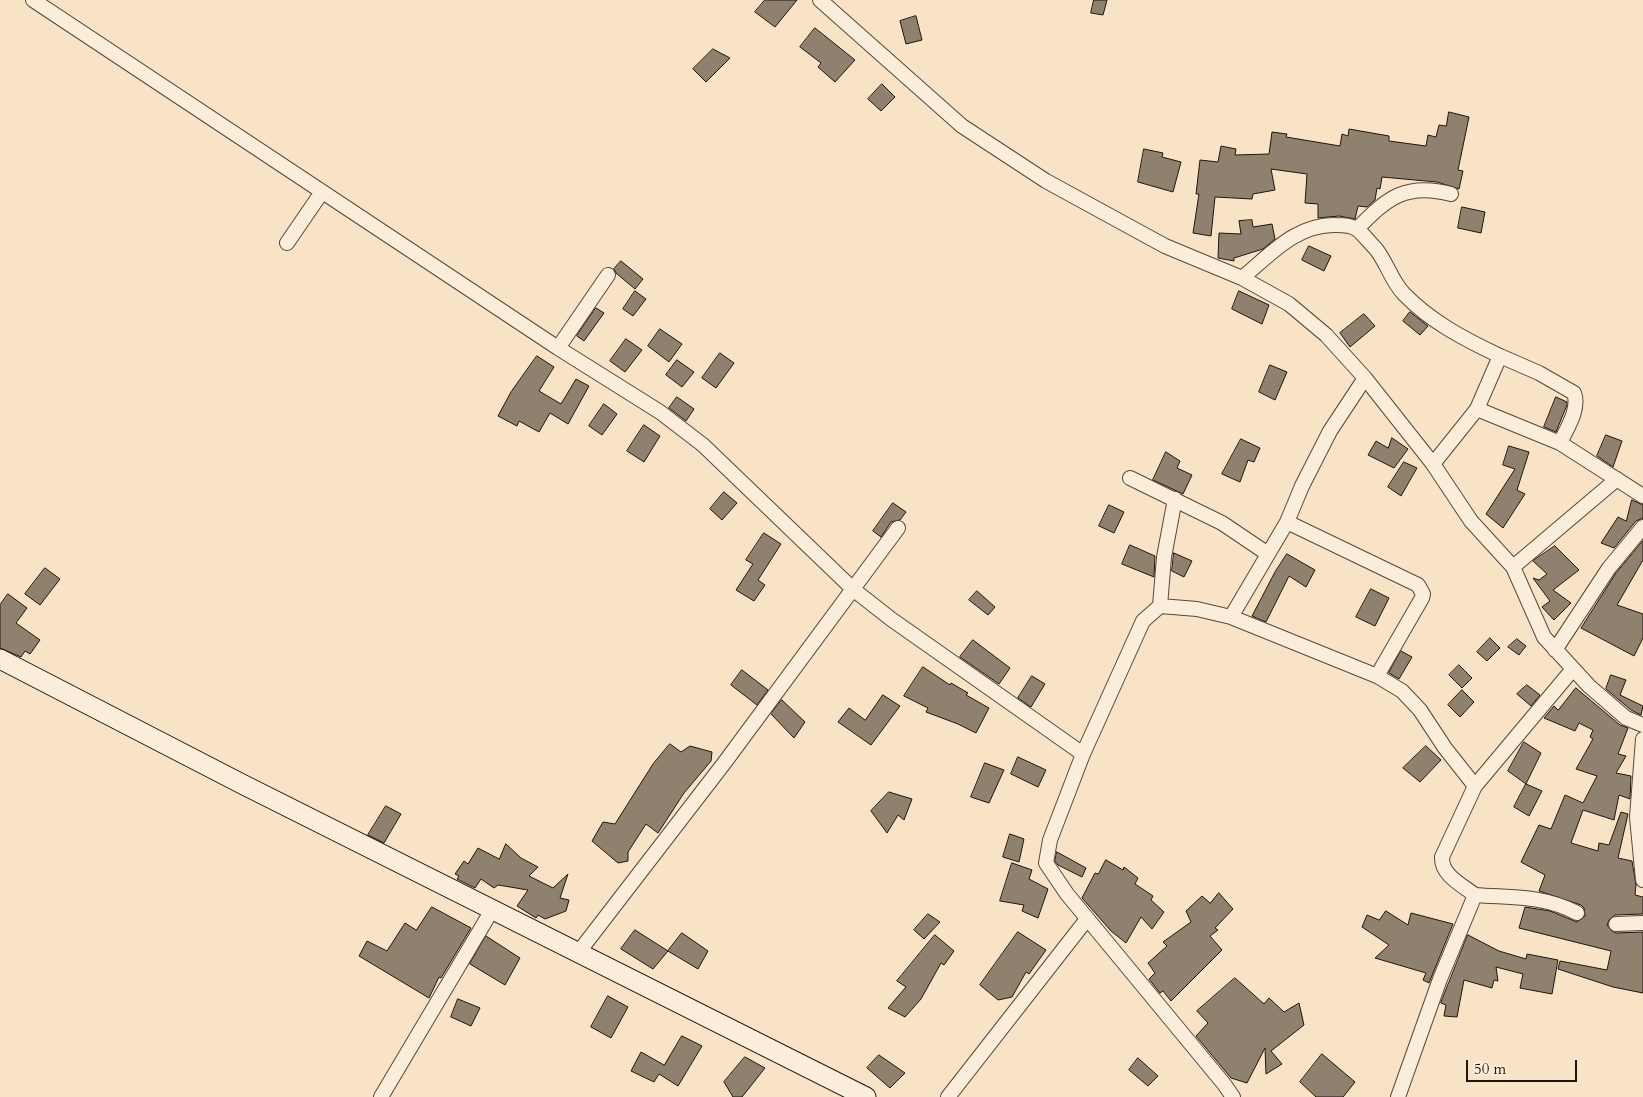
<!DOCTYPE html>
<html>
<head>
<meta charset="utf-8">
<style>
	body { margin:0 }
	#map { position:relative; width:1643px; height:1097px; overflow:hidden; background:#f8e3c6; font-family:Cardo,serif }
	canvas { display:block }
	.scale { position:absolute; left:1466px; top:1060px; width:111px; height:22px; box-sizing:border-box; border:2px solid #1f150f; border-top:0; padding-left:6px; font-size:15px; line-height:18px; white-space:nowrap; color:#1f150f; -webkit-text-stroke:4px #faedda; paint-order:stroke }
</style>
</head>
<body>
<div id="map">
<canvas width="1643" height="1097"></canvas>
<div class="scale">50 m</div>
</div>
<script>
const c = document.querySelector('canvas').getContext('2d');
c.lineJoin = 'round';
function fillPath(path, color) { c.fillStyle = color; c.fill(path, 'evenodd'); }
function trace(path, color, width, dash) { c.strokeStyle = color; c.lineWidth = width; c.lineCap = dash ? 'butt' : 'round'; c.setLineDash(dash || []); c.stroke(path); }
const building = new Path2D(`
	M765 0H797L775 27 755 12Z
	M1094 0H1107L1103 15 1091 13Z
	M916 16 922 40 906 44 900 21Z
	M815 28 855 60 835 82 818 67 821 63 800 47Z
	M713 49 730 58 706 82 693 69Z
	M882 84 895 97 881 111 868 99Z
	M1449 112 1469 117 1458 170 1463 171 1459 189 1437 182 1382 177 1380 189 1377 188 1375 200 1367 207 1358 206 1355 219 1339 216 1318 218V204L1305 203 1307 174 1271 169 1275 190 1253 194 1252 199 1215 197 1211 236 1193 233 1199 194H1196L1200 160 1218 162 1221 146 1236 149 1235 155 1269 154 1272 132 1287 134 1286 137 1340 146 1342 134 1348 136 1349 129 1389 136V141L1426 146 1428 135 1436 137 1439 125 1446 126Z
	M1144 149 1163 153 1162 157 1181 162 1173 192 1138 182Z
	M1462 207 1485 212 1481 233 1458 228Z
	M1252 220 1253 227 1272 224 1275 239 1263 249 1234 258V261L1218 258 1219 233 1241 234 1239 221Z
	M1309 246 1331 256 1324 271 1302 260Z
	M621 261 643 279 635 289 616 273 614 269Z
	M635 291 646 299 633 316 623 309Z
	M1239 291 1269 305 1262 324 1232 309Z
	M596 308 604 313 584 341 577 336Z
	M1410 312 1428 326 1420 335 1403 321Z
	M1364 314 1375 326 1350 347 1340 333Z
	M660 329 682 344 669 362 648 346Z
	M626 339 642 350 625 372 610 361Z
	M720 353 734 363 716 388 702 378Z
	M537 356 554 367 539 391 561 404 576 379 589 386 568 424 550 413 539 432 519 421 517 426 498 416 511 392Z
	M677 360 694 372 682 387 666 375Z
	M1270 365 1287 372 1275 400 1259 392Z
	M677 397 694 409 686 421 669 408Z
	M1556 397 1567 402V405L1556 432 1544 427Z
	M604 404 617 414 602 435 589 426Z
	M644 425 660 436 644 462 627 451Z
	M1606 435 1622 441 1613 467 1597 456Z
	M1392 438 1408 449 1394 468 1368 455 1376 441 1388 448Z
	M1241 439 1260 448 1254 462 1248 460 1240 482 1222 474Z
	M1509 446 1529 452 1517 490 1525 494 1503 528 1486 514 1515 469 1503 465Z
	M1166 452 1180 461 1177 468 1192 475 1183 494 1153 480Z
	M1404 462 1417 468 1401 496 1388 487Z
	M724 492 737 503 722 520 710 509Z
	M1632 500 1643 505V518L1636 521 1614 548 1601 543 1618 517 1626 521Z
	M893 503 906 512 900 520 891 522 881 537 873 531Z
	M1109 505 1124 512 1114 533 1099 526Z
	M764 533 781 544 758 580 765 585 754 601 736 590 753 564 746 560Z
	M1643 541V560L1617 605 1643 614V638L1634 656 1581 628 1616 573Z
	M1130 545 1155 556 1154 577 1122 564Z
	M1555 546 1579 570 1553 590 1571 603 1554 620 1542 607 1550 601 1533 578 1539 580 1547 574 1533 561Z
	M1174 553 1192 561 1184 577 1172 571Z
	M1287 554 1315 570 1306 587 1289 576 1266 622 1252 616 1275 572Z
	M45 568 60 579 40 605 25 594Z
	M1371 589 1389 598 1375 626 1356 617Z
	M977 591 995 607 988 615 969 600Z
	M8 594 27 608 16 623 40 640 30 654 25 651 21 657 0 648V605Z
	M1490 638 1500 648 1487 661 1477 652Z
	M1517 639 1526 646 1519 655 1508 647Z
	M973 640 1010 668 999 684 960 657Z
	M1401 651 1412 657 1399 679 1389 673Z
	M1459 665 1472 678 1462 688 1449 675Z
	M923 667 950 685 951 683 968 693 966 695 989 708 976 733 958 724 926 712 928 708 904 696Z
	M742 670 768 690 757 705 731 685Z
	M1611 675 1626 680 1620 695 1643 706 1641 715 1631 710 1606 689Z
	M1032 676 1045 684 1031 707 1018 698Z
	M1527 685 1540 695 1531 706 1517 694Z
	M1576 688 1620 725 1628 728 1618 754 1626 756 1616 773 1631 776 1630 799 1619 795 1614 820 1583 810 1571 843 1598 851 1599 843 1609 845 1621 812 1628 814 1618 858 1632 861 1636 885 1635 895 1643 897V914L1615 915 1609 920 1607 925 1612 931 1616 933 1643 932V993L1613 987 1558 969 1560 961 1607 970 1611 951 1519 928 1525 907 1550 911 1577 922 1585 916 1584 908 1581 905 1539 891 1545 875 1521 862 1539 825 1551 829 1565 795 1583 803 1597 776 1576 769 1593 739 1590 737 1593 730 1579 723 1575 731 1544 718 1554 706 1558 710Z
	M1462 690 1474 702 1460 717 1448 705Z
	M883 695 900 706 871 745 838 722 849 708 865 720Z
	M782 700 805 722 794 738 771 714Z
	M1524 742 1541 753 1526 784 1508 771Z
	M670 744 681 752 690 746 712 752 711 761 684 793 658 833 646 824 628 852V861L618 863 592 841 603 822 615 824 653 764Z
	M1426 746 1441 760 1420 782 1403 768Z
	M1018 757 1046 770 1038 787 1011 774Z
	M985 763 1004 770 989 803 971 797Z
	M1526 784 1542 791 1529 816 1514 807Z
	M889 792 912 799 904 820 898 815 887 833 871 811Z
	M386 806 401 814 384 843 368 835Z
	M1010 834 1024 839 1019 862 1003 857Z
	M506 844 521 858 538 867 529 876 553 888 568 874 560 898 569 900 566 911 545 919 538 915 536 918 517 906 528 890 498 885 494 888 481 879 475 888 457 879 459 876 455 874 464 861 468 864 478 848 499 859Z
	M1057 852 1086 868 1082 877 1058 865 1055 861Z
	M1106 860 1123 870 1124 867 1138 878 1135 884 1153 896 1151 900 1164 912 1152 929 1141 917 1126 943 1111 931 1082 898 1095 873 1098 874Z
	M1012 863 1032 870 1029 879 1048 889 1038 918 1022 911 1024 905 1000 901Z
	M1219 893 1233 909 1215 928 1218 930 1210 936 1222 950 1171 1001 1163 991 1160 993 1149 979 1155 973 1148 963 1167 946 1163 942 1191 922 1186 911 1202 896 1210 903Z
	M432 907 471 928 441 978 439 977 429 998 359 956 367 941 387 951 405 923 416 930Z
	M1386 911 1408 925 1411 913 1453 924 1429 983 1423 980 1426 973 1375 958 1389 945 1362 927 1367 915 1379 920Z
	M928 914 940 922 924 939 914 930Z
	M635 930 668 951 653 969 621 949Z
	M1018 932 1046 950 1029 974 1026 972 1012 997 998 1000 980 985Z
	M682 933 708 951 698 969 668 951Z
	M935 935 954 951 944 965 941 963 921 999 905 1017 888 1008 906 987 897 981Z
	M1468 935 1499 951 1526 959 1527 954 1558 960 1552 994 1520 988 1523 974 1496 967 1498 981 1494 980 1492 988 1464 980 1457 1017 1444 1016 1446 1005 1441 1003Z
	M486 936 520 958 505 985 470 964Z
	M1235 978 1264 1004 1269 998 1284 1012 1299 1003 1304 1025 1271 1051 1282 1064 1266 1074 1265 1048 1247 1083 1231 1078 1196 1036 1208 1023 1197 1011Z
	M608 996 628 1007 611 1038 591 1027Z
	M458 999 480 1008 471 1026 451 1017Z
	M682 1036 702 1046 678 1086 659 1074 654 1082 631 1071 641 1052 664 1065Z
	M1322 1054 1355 1082 1343 1097H1316L1300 1082Z
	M879 1055 905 1073 890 1088 867 1068Z
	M745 1057 765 1068 742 1097H733L724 1082Z
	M1138 1058 1158 1076 1148 1086 1129 1070Z`);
fillPath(building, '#90806e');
trace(building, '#1f150f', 1);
const street = new Path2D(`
	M33 0 558 348 660 412 703 445 854 590 891 619 1083 754 1050 840 1046 863 1067 894 1224 1084 1233 1097
	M820 0 962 126 1046 181 1165 246 1242 278 1289 304 1326 335 1365 378 1433 464 1471 521 1513 567 1544 637 1589 686 1626 718 1643 725
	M1357 229C1387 198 1406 182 1451 194
	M287 243 322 192
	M1242 278C1271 254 1296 224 1336 225 1343 225 1352 225 1358 230 1364 235 1370 243 1376 249 1387 263 1392 282 1404 294 1431 322 1466 340 1500 356
	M558 348 608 275
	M1477 409 1560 443
	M1433 464 1477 409 1500 356 1539 373 1574 393C1580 409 1567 428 1560 443L1643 496
	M1130 478 1222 523 1268 554
	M1287 522 1418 585 1423 594 1422 598 1377 676
	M1513 567 1617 479
	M1160 606 1164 557 1175 499
	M1231 617 1287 522 1302 486 1330 431 1365 378
	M1555 650 1609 568 1643 527
	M1643 739 1637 817 1643 880
	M1083 754 1143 621 1160 606 1197 609 1231 617 1377 676 1402 691 1420 710 1445 748 1475 786
	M1475 895C1513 898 1543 895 1577 913
	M1616 924 1643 923
	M578 953 725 762 898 528
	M381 1097 492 910
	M948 1097 1087 919
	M1398 1097 1440 979 1475 895C1462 885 1441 875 1442 857L1475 786 1573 669`);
const secondary = new Path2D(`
	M0 659 242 784 866 1097`);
trace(street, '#55483d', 16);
trace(secondary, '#1f150f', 21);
trace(street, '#faedda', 14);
trace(secondary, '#faedda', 19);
</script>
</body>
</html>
